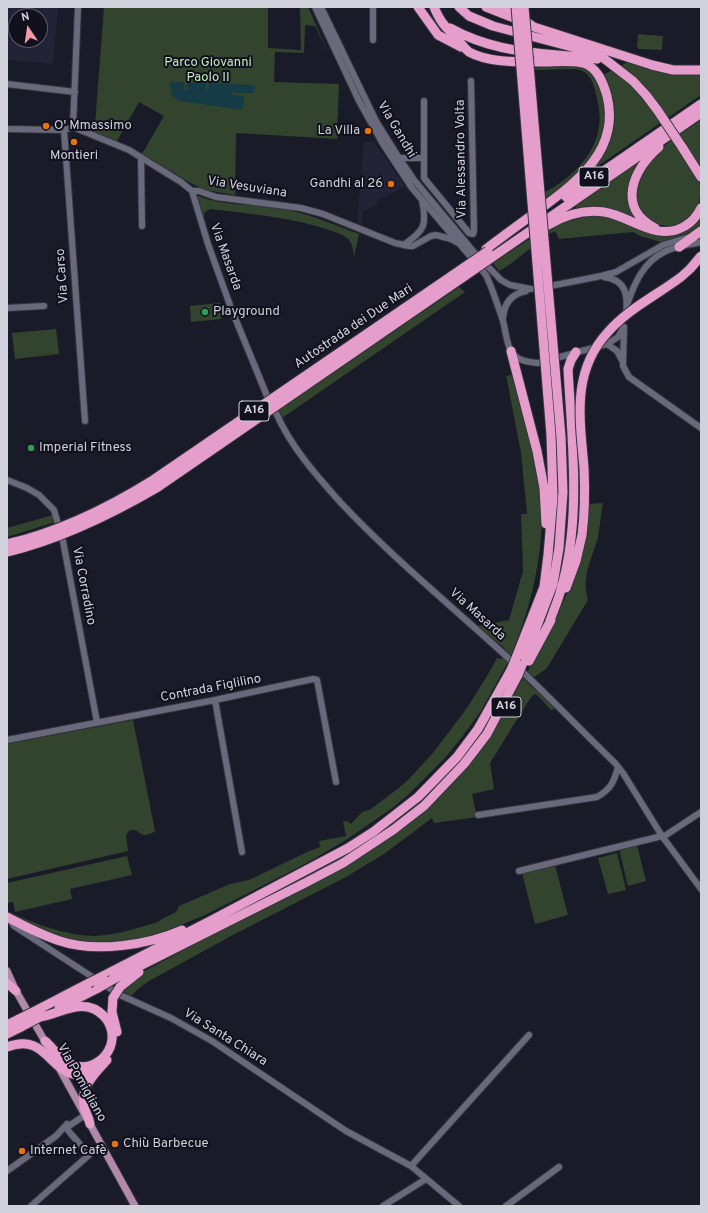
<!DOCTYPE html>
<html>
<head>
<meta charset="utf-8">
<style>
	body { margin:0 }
	#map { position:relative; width:708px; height:1213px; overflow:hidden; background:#1a1b28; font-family:Overpass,sans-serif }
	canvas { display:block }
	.frame { position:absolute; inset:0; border:8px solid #d0d1da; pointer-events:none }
	.north { position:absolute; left:8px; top:8px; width:40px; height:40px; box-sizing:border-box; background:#11111e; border:1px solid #5d5e69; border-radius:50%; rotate:347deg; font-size:11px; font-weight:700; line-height:16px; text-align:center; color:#d0d1da }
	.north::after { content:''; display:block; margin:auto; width:14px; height:18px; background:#f49aa6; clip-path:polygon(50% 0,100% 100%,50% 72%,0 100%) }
</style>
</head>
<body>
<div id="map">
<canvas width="708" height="1213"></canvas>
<div class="frame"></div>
<div class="north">N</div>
</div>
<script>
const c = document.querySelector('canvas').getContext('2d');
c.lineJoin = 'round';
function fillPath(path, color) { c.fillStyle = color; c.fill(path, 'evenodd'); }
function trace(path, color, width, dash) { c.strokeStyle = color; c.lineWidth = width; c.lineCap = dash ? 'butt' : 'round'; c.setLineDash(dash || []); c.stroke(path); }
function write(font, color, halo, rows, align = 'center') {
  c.font = font + ' Overpass,sans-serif'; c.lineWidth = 4; c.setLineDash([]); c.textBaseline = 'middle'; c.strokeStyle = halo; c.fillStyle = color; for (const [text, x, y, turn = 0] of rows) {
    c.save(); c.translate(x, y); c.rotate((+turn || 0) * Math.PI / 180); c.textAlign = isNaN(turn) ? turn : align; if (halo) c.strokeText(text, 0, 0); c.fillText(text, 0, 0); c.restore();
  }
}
fillPath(new Path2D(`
	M7 7H58L53 64 7 60ZM16 16H40V40H16Z
	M364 142H374L405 186 385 197 378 199 377 205 363 211 362 225 357 223Z`), '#222336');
fillPath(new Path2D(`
	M104 7H268V48L301 50 300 7H308L329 54 315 26 305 25 304 53 275 52 274 82 339 84 337 139 236 133 235 195 205 190 187 181 142 154 164 116 139 102 117 141 93 132 94 125H95Z
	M638 34 663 36 662 50 639 49 637 47Z
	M629 61 701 73V95L592 170 608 139 603 75 614 69 637 80 621 66Z
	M567 64H577L593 71 607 103 605 134 588 164 546 202 545 192C567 181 590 160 597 136 602 121 599 105 595 90 592 79 588 71 576 69L535 70V68Z
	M701 120V168L684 141 701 187 699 203 694 213 681 223 670 226 659 225 649 221 638 209 635 187 652 157 671 140Z
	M638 162 640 163 636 168 635 213 637 219C618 208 598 204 576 208L575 206Z
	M198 196C223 206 251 204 277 208 305 212 332 224 359 234L354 257C353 251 353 244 348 239 344 235 337 233 332 231 292 217 251 214 210 209L205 212 203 219 197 198Z
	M598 212 662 234 701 214V227L691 232 661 242 640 236 633 232 559 239 555 231 549 234 509 265 499 271 493 263 551 225 563 219Z
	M459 287 465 292 282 418 279 410Z
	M220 303 221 319 191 322 190 306Z
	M56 329 59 354 15 359 12 333Z
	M512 375 515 377C521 401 526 426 532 451 535 462 540 475 541 486 546 545 533 602 511 656L502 646 478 626 509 620 523 571 521 514H527L521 453 507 380 506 376Z
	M603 503C601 514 600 525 598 537 592 559 581 576 588 600L547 668 533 678 527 672C556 620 586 565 589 504Z
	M53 515 55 522 7 537V528Z
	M503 657 508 662 481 711 462 737 445 758 408 795 391 809 346 840 305 864 205 915 161 933 145 938 107 944 62 939 7 913V911C33 923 66 936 95 936 116 935 138 928 158 922L162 919 176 912 179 906 230 884 249 880 307 852 320 847 319 841 346 836 343 821H347L351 824 362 812 371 809 396 790 407 781 433 753 467 708 490 671 497 658 501 659Z
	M523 678 534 689 535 688 557 708 551 710C545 705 542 698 535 694L531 697 490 763 494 789 472 794 477 817 434 823 432 818 384 854 346 877 231 936 149 981 138 989 131 996 121 990 141 973 322 876 387 837 476 753 497 725Z
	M133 720 155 831C147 836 143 837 136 830H130L126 835 128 851 7 879V744Z
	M637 845 646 881 628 886 619 849Z
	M617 853 626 890 608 894 598 858Z
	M127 856 132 875 70 889 72 899 15 912 13 902 7 903V883Z
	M555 865 568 915 535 924 522 873Z`), '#32442e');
fillPath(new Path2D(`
	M170 82H184V90H186L187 83H206V90H208L209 83 255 85 254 93H232V95L244 96 243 107 241 109H236L181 101 173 97 171 93Z`), '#153c46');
const minor = new Path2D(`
	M315 7 359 101 383 144 412 188 486 275C493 290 498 306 503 321 505 328 507 346 511 351 517 361 528 362 538 363L607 344 618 337 624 327
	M321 7 376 121 399 158 414 180 473 251 501 280 510 285 531 289
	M373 40V7
	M7 84 75 92
	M424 101V178L469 233 473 234 474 231 471 81
	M73 127 129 150 181 182 192 191H199L216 197 301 208 323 214 395 243 409 246H413L431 236 436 235 451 239 458 243
	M73 127 78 7
	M7 129 64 130 73 127
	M64 130 85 421
	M141 157 142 226
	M399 158H424
	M192 191 208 244 231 308 267 396
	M405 244C425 230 427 225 422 200
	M604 277C627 280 628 296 626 316
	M545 287 601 276 616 272 663 245 689 237
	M628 302C635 282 644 262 664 252 675 246 689 245 701 242
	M7 308 44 306
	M503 318C504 303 512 294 526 291
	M624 327 623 366 629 377 701 428
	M607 344 617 351 623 362
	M276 413C291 447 316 475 341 503 389 554 442 598 494 645 536 683 575 724 615 763L623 773 662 836 701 889
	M7 480 27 488 39 495 54 510 63 541 97 722
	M215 700 242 852
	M7 740 215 700 313 679 317 680 336 782
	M478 815 597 797C611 789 614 782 618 767
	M663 837 701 812
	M519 871 662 836
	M10 920 14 926 120 995 171 1018 212 1041 346 1131 411 1166 459 1206
	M411 1166 529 1035
	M7 1171 56 1136 67 1124
	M31 1206 89 1155 66 1128 85 1115
	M383 1206 426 1179
	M506 1206 559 1167`);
const major = new Path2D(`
	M7 971 16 991 47 1045
	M58 1066 135 1206`);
const highway = new Path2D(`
	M418 7 438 35 461 47
	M434 7C440 21 444 26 455 36 459 41 464 48 469 52 489 63 519 62 540 62 554 62 569 60 583 63 597 67 603 82 607 96 621 152 574 184 535 213 518 225 502 237 486 249
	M459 7 469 16 493 26 587 51 602 57 633 81 646 95 658 111
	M486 7 514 18
	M504 7 534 27 652 65 673 70H701
	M450 28C484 47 519 52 557 55 570 56 584 57 597 59
	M682 147 701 177
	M566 197 701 104
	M548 225C565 215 584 209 604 212 631 216 657 243 685 226 692 222 697 216 701 208
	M655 228C616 208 633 169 659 147
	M679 247 701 231
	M491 258 701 113
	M511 351 537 451 544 488 546 524
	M566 588 576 561 582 535
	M549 624C552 614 557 603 560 593 582 521 572 443 568 369L571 360 576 352
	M516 658 544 587 548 555 553 497 551 435
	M529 661 551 620
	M522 665 553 584 559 548 563 492 561 437
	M7 917C24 926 41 935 60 941 96 953 148 945 182 930
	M103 976 212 920 348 848 373 832 418 797 457 757 478 729 511 670
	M112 980 307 882 343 863 393 830 424 806 464 764 487 734 518 675
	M7 983 16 991
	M120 987 139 972
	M113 998 112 1012 117 1032
	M59 1008 98 988
	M39 1009 89 983
	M40 1017C55 1015 72 1004 88 1007 97 1009 102 1013 107 1020 123 1044 99 1074 73 1065 62 1061 53 1048 45 1041
	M7 1025 19 1019
	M7 1034 21 1027
	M7 1047C54 1029 49 1092 98 1070
	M90 1124C89 1117 85 1112 84 1106 80 1087 96 1072 107 1060`);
trace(minor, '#363640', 8);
trace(major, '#363640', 9);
trace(highway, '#363640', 11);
trace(minor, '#68697a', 6);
trace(major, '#b389ab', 7);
trace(highway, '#e59ecb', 9);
const highwayBridge = new Path2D(`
	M516 7 551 435
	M524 7 561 437
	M658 111 682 147
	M582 535C585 512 585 490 584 468 580 419 571 372 608 332 628 309 657 295 681 277L690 269 701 256
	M7 544C59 532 108 508 153 480L488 251
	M7 552C61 539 110 515 158 487L491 258
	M511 670 516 658
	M518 675 522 665
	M89 983 103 976
	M98 988 112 980
	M113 998 120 987
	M19 1019 39 1009
	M21 1027 40 1017`);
trace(highwayBridge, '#363640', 11, []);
trace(highwayBridge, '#e59ecb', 9);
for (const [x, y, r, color] of [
	[46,126,4,"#e8710a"],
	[368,131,4,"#e8710a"],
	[74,142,4,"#e8710a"],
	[391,184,4,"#e8710a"],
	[205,312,4,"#2e9e5b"],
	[31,448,4,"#2e9e5b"],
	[115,1144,4,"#e8710a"],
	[22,1151,4,"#e8710a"]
]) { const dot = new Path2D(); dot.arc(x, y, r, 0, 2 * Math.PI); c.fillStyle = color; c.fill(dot); trace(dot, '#11111e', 1.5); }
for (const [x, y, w] of [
	[594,177,30],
	[254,411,30],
	[506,707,30]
]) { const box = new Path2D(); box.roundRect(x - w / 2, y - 10, w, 20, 3); c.fillStyle = '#11111e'; c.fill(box); trace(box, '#d0d1da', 1); }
write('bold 12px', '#d0d1da', null, [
	["A16",594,177],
	["A16",254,411],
	["A16",506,707]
]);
write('13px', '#c4ecbc', '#11111e', [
	["Parco Giovanni",208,63],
	["Paolo II",208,78]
]);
write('13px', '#d0d1da', '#11111e', [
	["O' Mmassimo",54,126],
	["La Villa",360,131,"right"],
	["Montieri",74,156,"center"],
	["Gandhi al 26",383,184,"right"],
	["Playground",213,312],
	["Imperial Fitness",39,448],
	["Chiù Barbecue",123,1144],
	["Internet Cafè",30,1151]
], 'left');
write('13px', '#d0d1da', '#11111e', [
	["Via Gandhi",396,130,59],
	["Via Alessandro Volta",462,159,-91],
	["Via Vesuviana",247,188,9],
	["Via Masarda",225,257,70],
	["Via Carso",63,276,-94],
	["Autostrada dei Due Mari",354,327,-34],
	["Via Corradino",83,586,79],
	["Via Masarda",477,615,42],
	["Contrada Figlilino",211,689,-11],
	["Via Santa Chiara",225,1038,32],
	["Via Pomigliano",81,1083,61]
]);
</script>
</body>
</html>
